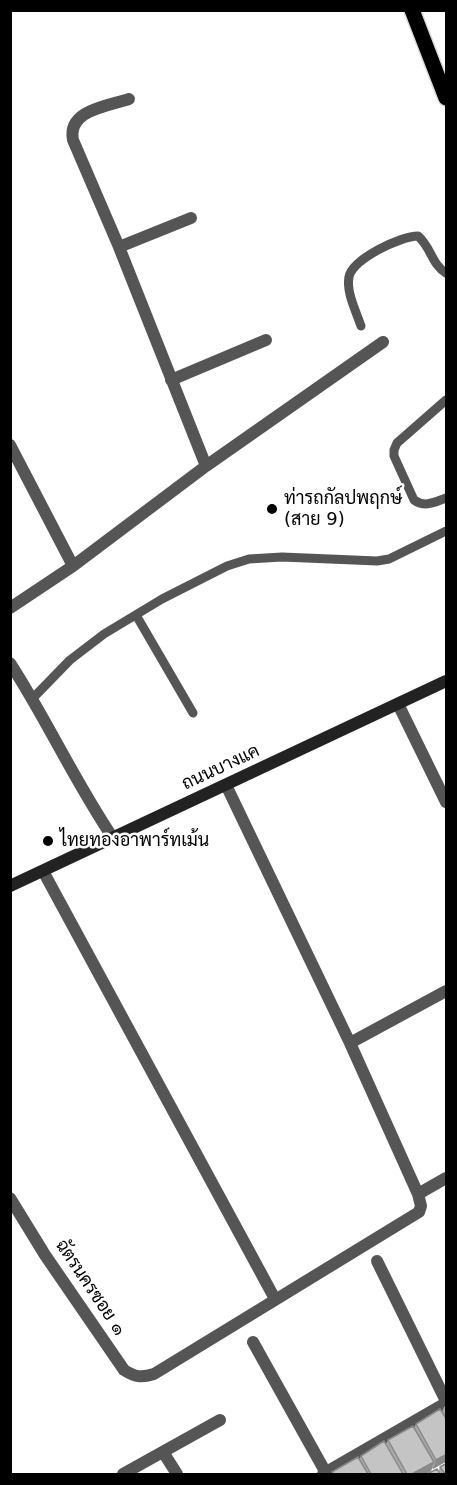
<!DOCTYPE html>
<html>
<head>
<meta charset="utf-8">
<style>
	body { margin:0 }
	#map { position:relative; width:457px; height:1485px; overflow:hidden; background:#fff; font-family:"DejaVu Sans",sans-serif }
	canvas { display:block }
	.frame { position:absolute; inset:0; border:12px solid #000; pointer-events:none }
</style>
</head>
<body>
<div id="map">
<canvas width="457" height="1485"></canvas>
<div class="frame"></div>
</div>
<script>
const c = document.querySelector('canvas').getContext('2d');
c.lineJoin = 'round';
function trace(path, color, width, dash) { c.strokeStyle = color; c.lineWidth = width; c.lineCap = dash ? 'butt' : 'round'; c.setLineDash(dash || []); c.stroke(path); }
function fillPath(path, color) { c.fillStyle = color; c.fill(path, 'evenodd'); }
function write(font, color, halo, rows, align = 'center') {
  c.font = font + ' "DejaVu Sans",Sarabun,sans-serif'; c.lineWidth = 5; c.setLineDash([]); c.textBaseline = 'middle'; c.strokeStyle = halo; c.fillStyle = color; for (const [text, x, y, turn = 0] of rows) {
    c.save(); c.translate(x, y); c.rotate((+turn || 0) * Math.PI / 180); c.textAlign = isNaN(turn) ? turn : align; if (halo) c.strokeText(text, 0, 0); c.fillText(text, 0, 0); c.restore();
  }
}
const primary = new Path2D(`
	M412 10 446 98`);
trace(primary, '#dbdbdb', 18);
trace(new Path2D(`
	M361 326C356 311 346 292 349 277 352 259 401 236 418 236 431 247 432 265 446 273
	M446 400 397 443 394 450V456L414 500C425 508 435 502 446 498
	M136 615 193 713
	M33 698 70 660 104 634 162 599 227 566 249 559 282 557 377 561 389 559 446 531`), '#555', 9);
trace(new Path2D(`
	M129 99C108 106 67 110 73 140L119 247 206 466
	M119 247 191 218
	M171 380 266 340
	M10 445 73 566
	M10 608 73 566 206 466 383 342
	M10 663C47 720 75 782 113 838
	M398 704 446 802
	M43 871 275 1299
	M350 1043 446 991
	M418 1194 446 1178
	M10 1198 45 1255 124 1370C135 1377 141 1378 154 1374L419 1212 421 1206 418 1194 350 1043 226 785
	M377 1261 446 1401
	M253 1342 326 1473
	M163 1452 177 1474
	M123 1474 220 1420
	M323 1474 446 1403`), '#555', 12);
trace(new Path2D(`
	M10 886 446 681`), '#222', 12);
trace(primary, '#000', 15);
fillPath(new Path2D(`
	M447 1405V1461L433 1469 432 1468 431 1471 425 1474H332V1472L359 1460 361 1456 386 1444 388 1440 414 1428 416 1424 442 1412 444 1407Z
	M440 1467 447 1474H427L438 1472Z`), '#a9a9a9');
fillPath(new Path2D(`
	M447 1454V1461L433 1469 436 1460Z
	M434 1462 431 1471 425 1474H412Z`), '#898989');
const building = new Path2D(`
	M440 1409 447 1420V1454L436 1460 416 1424Z
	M413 1426 434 1462 412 1474H407L388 1440Z
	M384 1441 403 1474H371L361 1456Z
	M358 1457 368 1474H334L332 1472Z
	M447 1463V1474H445L440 1467Z
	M437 1469 440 1474H427Z`);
fillPath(building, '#c4c4c4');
trace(building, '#898989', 1.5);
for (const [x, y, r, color] of [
	[272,509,6,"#000"],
	[48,841,6,"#000"]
]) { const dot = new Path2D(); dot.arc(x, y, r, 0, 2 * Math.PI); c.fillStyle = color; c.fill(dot); trace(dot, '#fff', 2); }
write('18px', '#000', '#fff', [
	["ท่ารถกัลปพฤกษ์",284,499],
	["(สาย 9)",284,520],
	["ไทยทองอาพาร์ทเม้น",60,841]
], 'left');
write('18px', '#000', '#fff', [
	["ถนนบางแค",221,768,-25],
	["ฉัตรนครซอย ๑",90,1288,56]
]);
</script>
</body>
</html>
